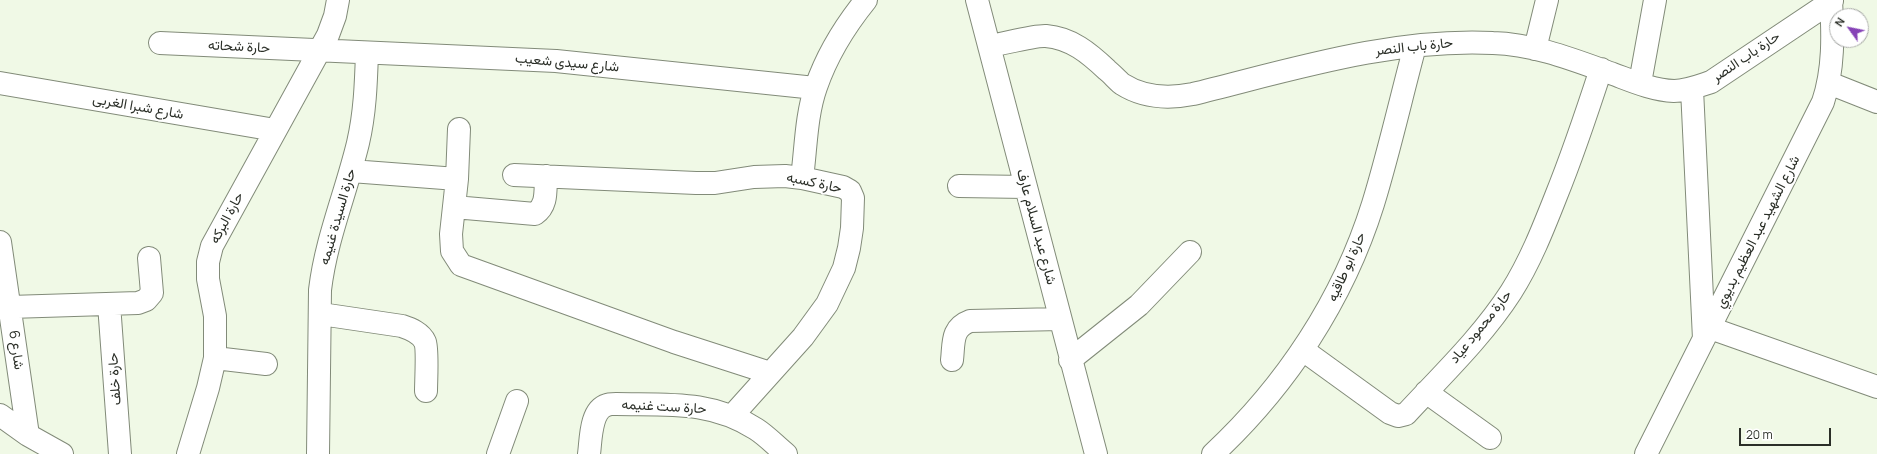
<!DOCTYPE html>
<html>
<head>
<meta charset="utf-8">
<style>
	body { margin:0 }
	#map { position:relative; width:1877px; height:454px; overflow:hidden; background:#f0f9e6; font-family:Manrope,sans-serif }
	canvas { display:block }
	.north { position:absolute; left:1829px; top:8px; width:40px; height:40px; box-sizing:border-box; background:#fff; border:1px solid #aaaca9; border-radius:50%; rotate:303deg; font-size:11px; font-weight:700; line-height:16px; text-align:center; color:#2b2f28 }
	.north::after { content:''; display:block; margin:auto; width:14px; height:18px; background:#8643b7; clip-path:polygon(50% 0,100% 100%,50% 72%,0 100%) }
	.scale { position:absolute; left:1739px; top:428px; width:92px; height:18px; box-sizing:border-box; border:2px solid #2b2f28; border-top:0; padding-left:5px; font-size:12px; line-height:14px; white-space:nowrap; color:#2b2f28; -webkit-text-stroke:3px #fff; paint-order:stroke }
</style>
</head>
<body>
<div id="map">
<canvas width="1877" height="454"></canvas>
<div class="north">N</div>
<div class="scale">20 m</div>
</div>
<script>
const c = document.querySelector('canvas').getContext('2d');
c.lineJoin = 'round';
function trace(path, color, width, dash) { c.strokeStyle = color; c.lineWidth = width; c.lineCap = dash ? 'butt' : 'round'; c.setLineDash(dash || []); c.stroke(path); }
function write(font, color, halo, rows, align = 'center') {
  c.font = font + ' Manrope,Vazirmatn,sans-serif'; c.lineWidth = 4; c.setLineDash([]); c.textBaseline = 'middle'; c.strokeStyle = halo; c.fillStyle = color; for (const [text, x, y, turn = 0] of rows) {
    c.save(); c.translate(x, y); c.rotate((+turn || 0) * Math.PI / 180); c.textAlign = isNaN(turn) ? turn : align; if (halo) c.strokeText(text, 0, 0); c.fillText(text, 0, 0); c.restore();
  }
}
const minor = new Path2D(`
	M977 0 1096 454
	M160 43 556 61 815 88
	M989 46C1003 44 1035 35 1046 36 1071 38 1089 53 1107 70 1112 74 1117 80 1122 84 1144 98 1168 99 1193 94 1291 70 1391 38 1493 43 1534 44 1574 60 1613 74 1632 81 1652 90 1674 91 1687 91 1699 86 1711 82L1832 1
	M1535 49 1547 0
	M0 83 275 130
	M1640 83 1655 0
	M1829 83 1877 102
	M1692 89 1704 339
	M459 129 457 179 451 234 452 251 461 265 674 342 770 373
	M351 171 457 179
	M514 175 696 183H715L754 177 785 176 802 178 843 187 850 191 853 198 852 228 849 248 844 268 827 304 803 337 732 416
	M802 178C806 148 806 115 816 87 827 55 845 26 866 0
	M959 186 1026 187
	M454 207 535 214C548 205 545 190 546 176
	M0 242 28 435
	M109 304 120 454
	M10 307 138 303 146 300 152 293 149 258
	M321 314 402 326C411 329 421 333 425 342 428 349 426 381 426 391
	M1710 328 1877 387
	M1303 350 1390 413 1398 416 1406 414C1442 375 1482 337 1511 292 1530 262 1543 229 1556 196 1573 154 1587 112 1601 69
	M215 358 266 364
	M952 360C954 343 951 328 970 321L1060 319
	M1070 360 1139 305 1190 252
	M1426 392 1490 438
	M0 415 28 435 62 454
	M188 454 208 388 215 358V316L208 279V262L212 246 328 35 335 16 338 0
	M318 454 320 290C326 239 346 193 358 143 365 113 366 83 367 53
	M498 454 517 401
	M589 454C591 440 590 410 607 405 609 404 613 404 616 404 667 405 711 400 756 429 767 436 776 446 786 454
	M1213 454C1286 386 1343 300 1373 204 1389 152 1401 98 1415 46
	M1646 454 1823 102C1834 69 1833 35 1831 0`);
trace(minor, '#828b79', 24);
trace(minor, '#fff', 22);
write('14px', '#2b2f28', '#fff', [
	["حارة شحاته",239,47,3],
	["حارة باب النصر",1414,47,-6],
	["حارة باب النصر",1746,57,-34],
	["شارع سيدى شعيب",567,63,5],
	["شارع شبرا الغربى",138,107,10],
	["حارة كسبه",814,183,12],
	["حارة السيدة غنيمه",338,217,-74],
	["حارة البركه",227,218,-62],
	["شارع عبد السلام عارف",1036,227,75],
	["شارع الشهيد عبد العظيم بديوي",1758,232,-63],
	["حارة ابو طاقيه",1347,267,-66],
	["حارة محمود عياد",1481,327,-51],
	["شارع 6",16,350,82],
	["حارة خلف",115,379,-94],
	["حارة ست غنيمه",664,407,3]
]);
</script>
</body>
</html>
